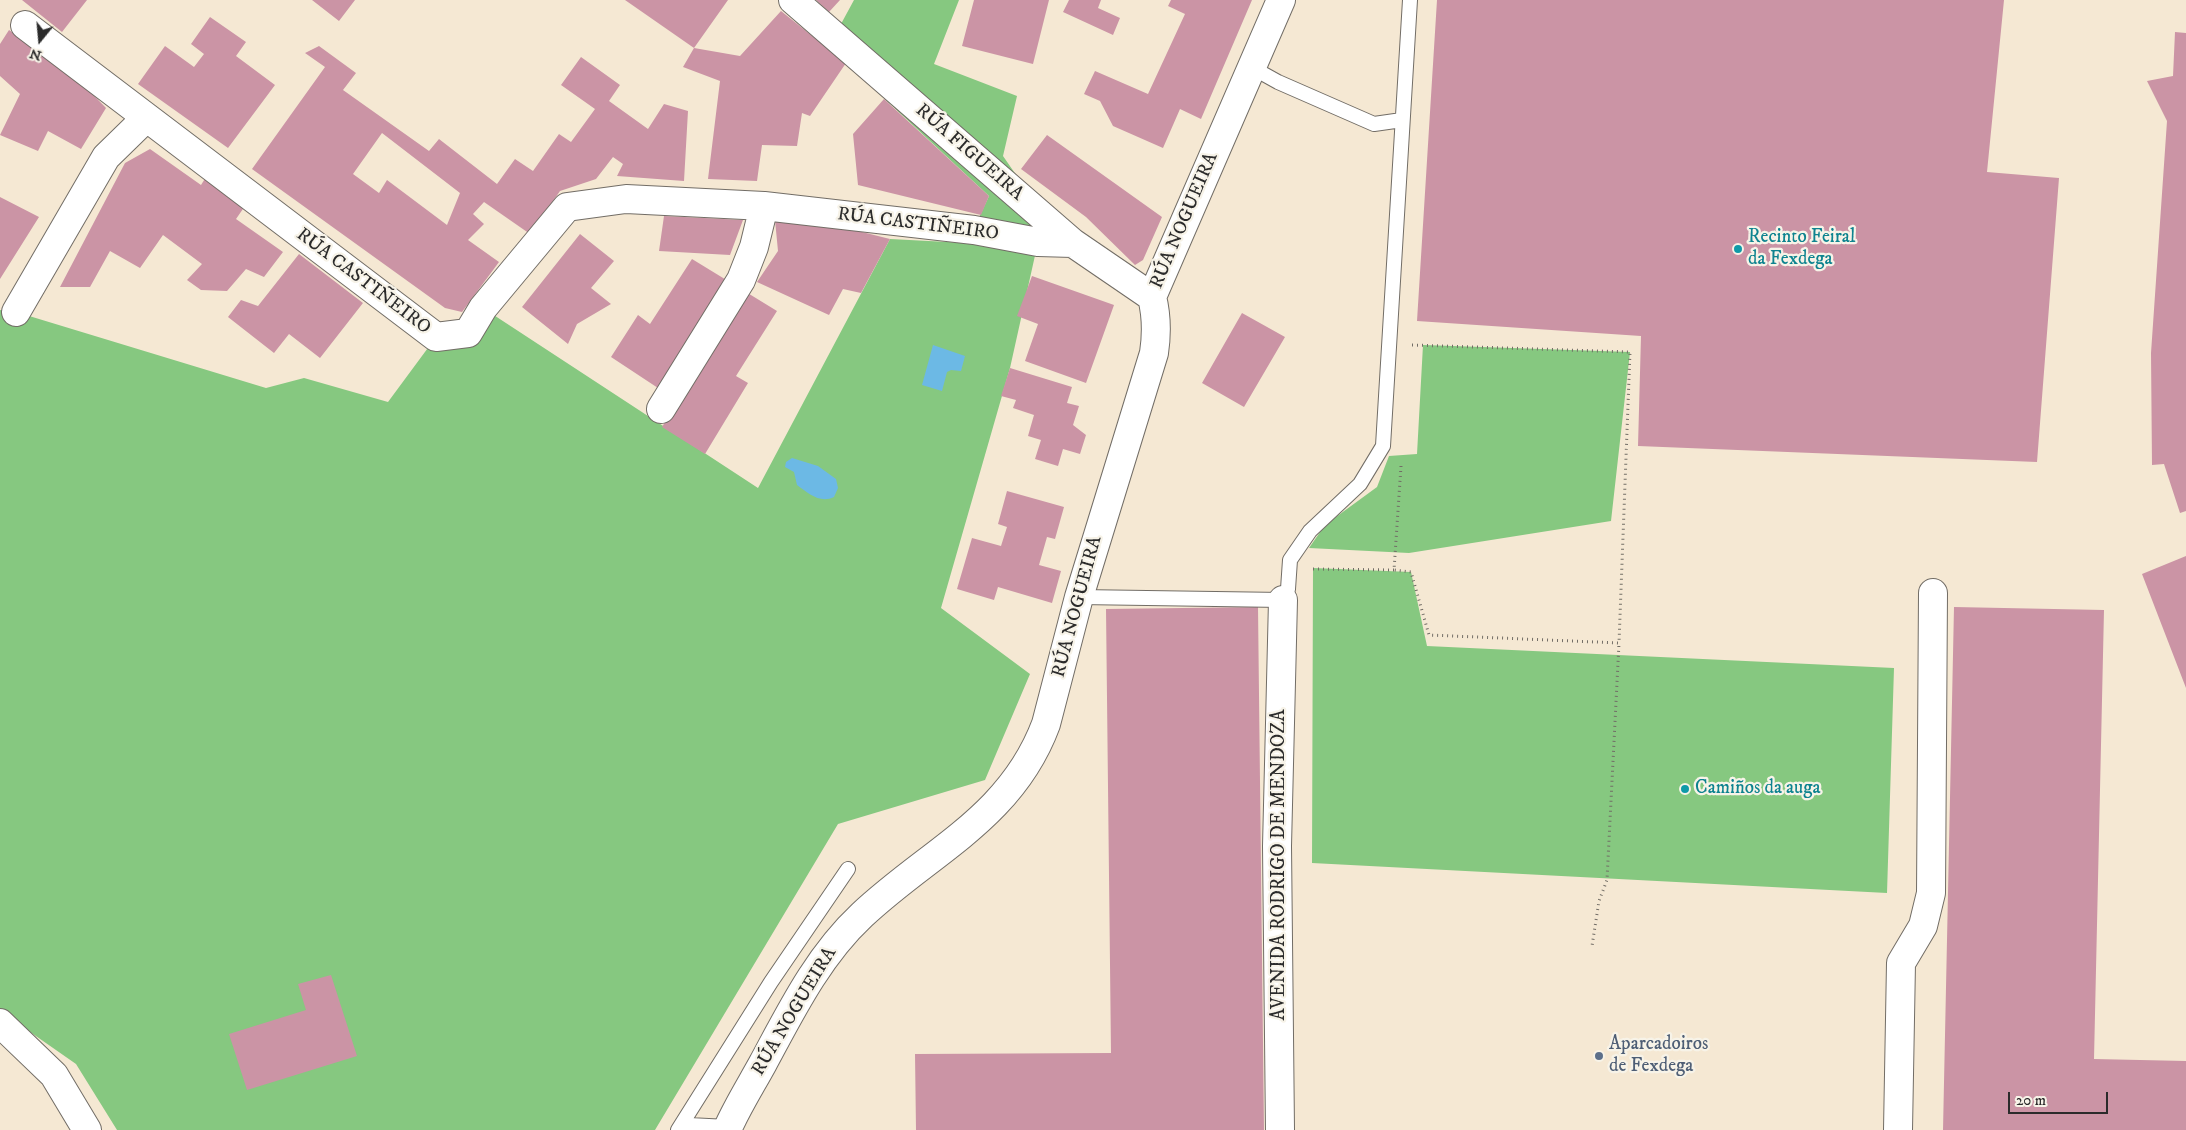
<!DOCTYPE html>
<html>
<head>
<meta charset="utf-8">
<style>
	body { margin:0 }
	#map { position:relative; width:2186px; height:1130px; overflow:hidden; background:#f5e8d3; font-family:"IM FELL DW Pica",serif }
	canvas { display:block }
	.north { position:absolute; left:15px; top:15px; width:50px; height:50px; -webkit-text-stroke:4px #f7f3e8; paint-order:stroke; rotate:197deg; font-size:14px; font-weight:700; line-height:20px; text-align:center; color:#2b2b2b }
	.north::after { content:''; display:block; margin:auto; width:18px; height:22px; background:#2b2b2b; clip-path:polygon(50% 0,100% 100%,50% 72%,0 100%) }
	.scale { position:absolute; left:2008px; top:1092px; width:100px; height:22px; box-sizing:border-box; border:2px solid #2b2b2b; border-top:0; padding-left:6px; font-size:15px; line-height:18px; white-space:nowrap; color:#2b2b2b; -webkit-text-stroke:4px #f7f3e8; paint-order:stroke }
</style>
</head>
<body>
<div id="map">
<canvas width="2186" height="1130"></canvas>
<div class="north">N</div>
<div class="scale">20 m</div>
</div>
<script>
const c = document.querySelector('canvas').getContext('2d');
c.lineJoin = 'round';
function fillPath(path, color) { c.fillStyle = color; c.fill(path, 'evenodd'); }
function trace(path, color, width, dash) { c.strokeStyle = color; c.lineWidth = width; c.lineCap = dash ? 'butt' : 'round'; c.setLineDash(dash || []); c.stroke(path); }
function write(font, color, halo, rows, align = 'center') {
  c.font = font + ' "IM FELL DW Pica",serif'; c.lineWidth = 4.5; c.setLineDash([]); c.textBaseline = 'middle'; c.strokeStyle = halo; c.fillStyle = color; for (const [text, x, y, turn = 0] of rows) {
    c.save(); c.translate(x, y); c.rotate((+turn || 0) * Math.PI / 180); c.textAlign = isNaN(turn) ? turn : align; if (halo) c.strokeText(text, 0, 0); c.fillText(text, 0, 0); c.restore();
  }
}
fillPath(new Path2D(`
	M854 0H959L934 64 1017 96 1003 156 1048 221 1038 242 1010 368 941 608 1030 674 985 780 838 824 655 1130H117L76 1064 0 1011V310L16 312 266 388 304 378 388 402 436 337 483 308 758 488 890 239 967 243 989 196 846 63 835 35Z
	M1423 345 1630 352 1611 521 1409 553 1309 548 1325 525 1377 487 1389 456 1417 454Z
	M1313 568 1411 572 1427 646 1894 668 1887 893 1312 863Z`), '#86c880');
fillPath(new Path2D(`
	M933 345 965 356 961 371 951 370 947 372 942 391 922 385Z
	M792 458 818 466 836 479 838 488 834 497C820 504 808 493 797 485L794 472 785 467 786 462Z`), '#6cb9e5');
fillPath(new Path2D(`
	M22 0H87L62 32Z
	M312 0H355L339 21Z
	M625 0H728L694 48Z
	M816 0H840L829 12Z
	M974 0H1049L1033 64 962 46Z
	M1069 0H1101L1098 8 1120 18 1113 35 1063 12Z
	M1171 0H1252L1201 119 1180 109 1163 148 1113 126 1100 101 1084 94 1095 71 1148 94 1185 14 1168 6Z
	M1437 0H2004L1987 172 2059 178 2037 462 1638 446 1641 336 1417 321Z
	M781 11 846 63 810 116 802 113 797 146 762 145 757 181 708 179 720 81 683 67 694 48 740 56Z
	M210 17 246 42 236 56 275 85 228 148 138 84 165 46 194 67 204 54 191 44Z
	M9 30 72 73 106 108 81 149 48 131 38 151 0 135 20 94 0 76V44Z
	M2175 32 2186 33V511L2180 513 2164 464 2152 465 2151 353 2167 121 2147 81 2173 76Z
	M319 46 356 73 343 90 429 151 439 139 497 184 515 159 533 171 559 134 571 142 595 109 561 85 581 57 620 85 609 101 648 129 664 104 688 111 684 181 617 176 623 164 613 157 596 179 560 191 530 234 484 202 473 214 484 224 468 240 499 262 462 312 445 308 252 169 325 67 305 53ZM382 133 460 193 447 225 387 180 379 193 353 174Z
	M884 99 989 196 981 215 858 185 853 134Z
	M1047 135 1162 217 1143 260 1135 265 1086 217 1021 169Z
	M150 149 201 185 206 177 245 206 236 219 283 252 264 277 246 269 227 291 201 290 187 280 202 264 163 235 140 268 110 251 90 287H60L125 163Z
	M0 197 39 217 0 279Z
	M664 216 743 220 730 255 659 251Z
	M775 220 854 230 890 239 861 293 843 289 829 315 757 282 778 251Z
	M580 234 614 261 591 288 611 304 577 324 568 344 522 307Z
	M299 254 363 303 320 358 289 334 274 353 228 317 241 300 258 306Z
	M692 259 728 281 658 388 611 357 638 315 650 324Z
	M1032 276 1114 305 1086 383 1025 361 1038 324 1017 316Z
	M746 292 777 311 736 376 748 383 705 454 662 427Z
	M1242 313 1285 337 1244 407 1202 383Z
	M1010 368 1072 387 1067 403 1079 406 1073 425 1086 435 1080 454 1063 449 1058 466 1035 459 1041 440 1028 436 1034 415 1013 408 1016 400 1001 396Z
	M1007 491 1064 507 1055 539 1047 537 1039 565 1061 571 1052 603 998 587 994 600 957 589 972 538 1001 546 1007 527 998 524Z
	M2186 556V688L2142 574Z
	M1258 607 1264 1130H916L915 1054 1111 1053 1106 609Z
	M1954 607 2104 610 2094 1059 2186 1061V1130H1943Z
	M331 975 357 1056 247 1090 229 1034 306 1010 298 984Z`), '#cb94a5');
const lane = new Path2D(`
	M1251 67 1278 82 1374 124 1402 120
	M1079 597 1283 600 1288 589 1290 560 1310 531 1360 484 1383 446 1410 0
	M678 1130 771 982 848 869
	M682 1130 689 1125 728 1127`);
const street = new Path2D(`
	M793 0 1073 243 1152 297
	M25 25 436 337 468 333 483 308 567 207 626 199 764 206 974 230 1038 242 1073 243
	M16 312 106 157 146 118
	M661 409 741 280 754 247 764 206
	M0 1023 54 1075 87 1130
	M727 1130C737 1107 751 1085 763 1063 791 1011 818 956 862 915 930 851 1011 818 1046 724L1079 597 1154 353C1157 333 1157 317 1152 297L1281 0
	M1280 1130 1277 846 1283 600
	M1898 1130 1901 963 1923 926 1931 893 1933 593`);
trace(lane, '#726d66', 16);
trace(street, '#726d66', 30);
trace(new Path2D(`
	M1412 345 1630 352 1619 643
	M1401 466 1394 570 1411 572 1429 635 1619 643 1607 880 1599 901 1592 946
	M1313 569 1394 570`), '#726d66', 3, [1, 4]);
trace(lane, '#fff', 14);
trace(street, '#fff', 28);
for (const [x, y, r, color] of [
	[1738,249,5,"#0f9aa8"],
	[1685,789,5,"#0f9aa8"],
	[1599,1056,5,"#5c6f8a"]
]) { const dot = new Path2D(); dot.arc(x, y, r, 0, 2 * Math.PI); c.fillStyle = color; c.fill(dot); trace(dot, '#f7f3e8', 2); }
write('19px', '#2b2b2b', '#f7f3e8', [
	["RÚA FIGUEIRA",969,153,41],
	["RÚA NOGUEIRA",1185,221,-67],
	["RÚA CASTIÑEIRO",918,225,7],
	["RÚA CASTIÑEIRO",363,282,37],
	["RÚA NOGUEIRA",1078,607,-75],
	["AVENIDA RODRIGO DE MENDOZA",1280,865,-90],
	["RÚA NOGUEIRA",795,1012,-59]
]);
write('19px', '#0d838f', '#f7f3e8', [
	["Recinto Feiral",1748,238],
	["da Fexdega",1748,260],
	["Camiños da auga",1695,789]
], 'left');
write('19px', '#4e5e75', '#f7f3e8', [
	["Aparcadoiros",1609,1045],
	["de Fexdega",1609,1067]
], 'left');
</script>
</body>
</html>
